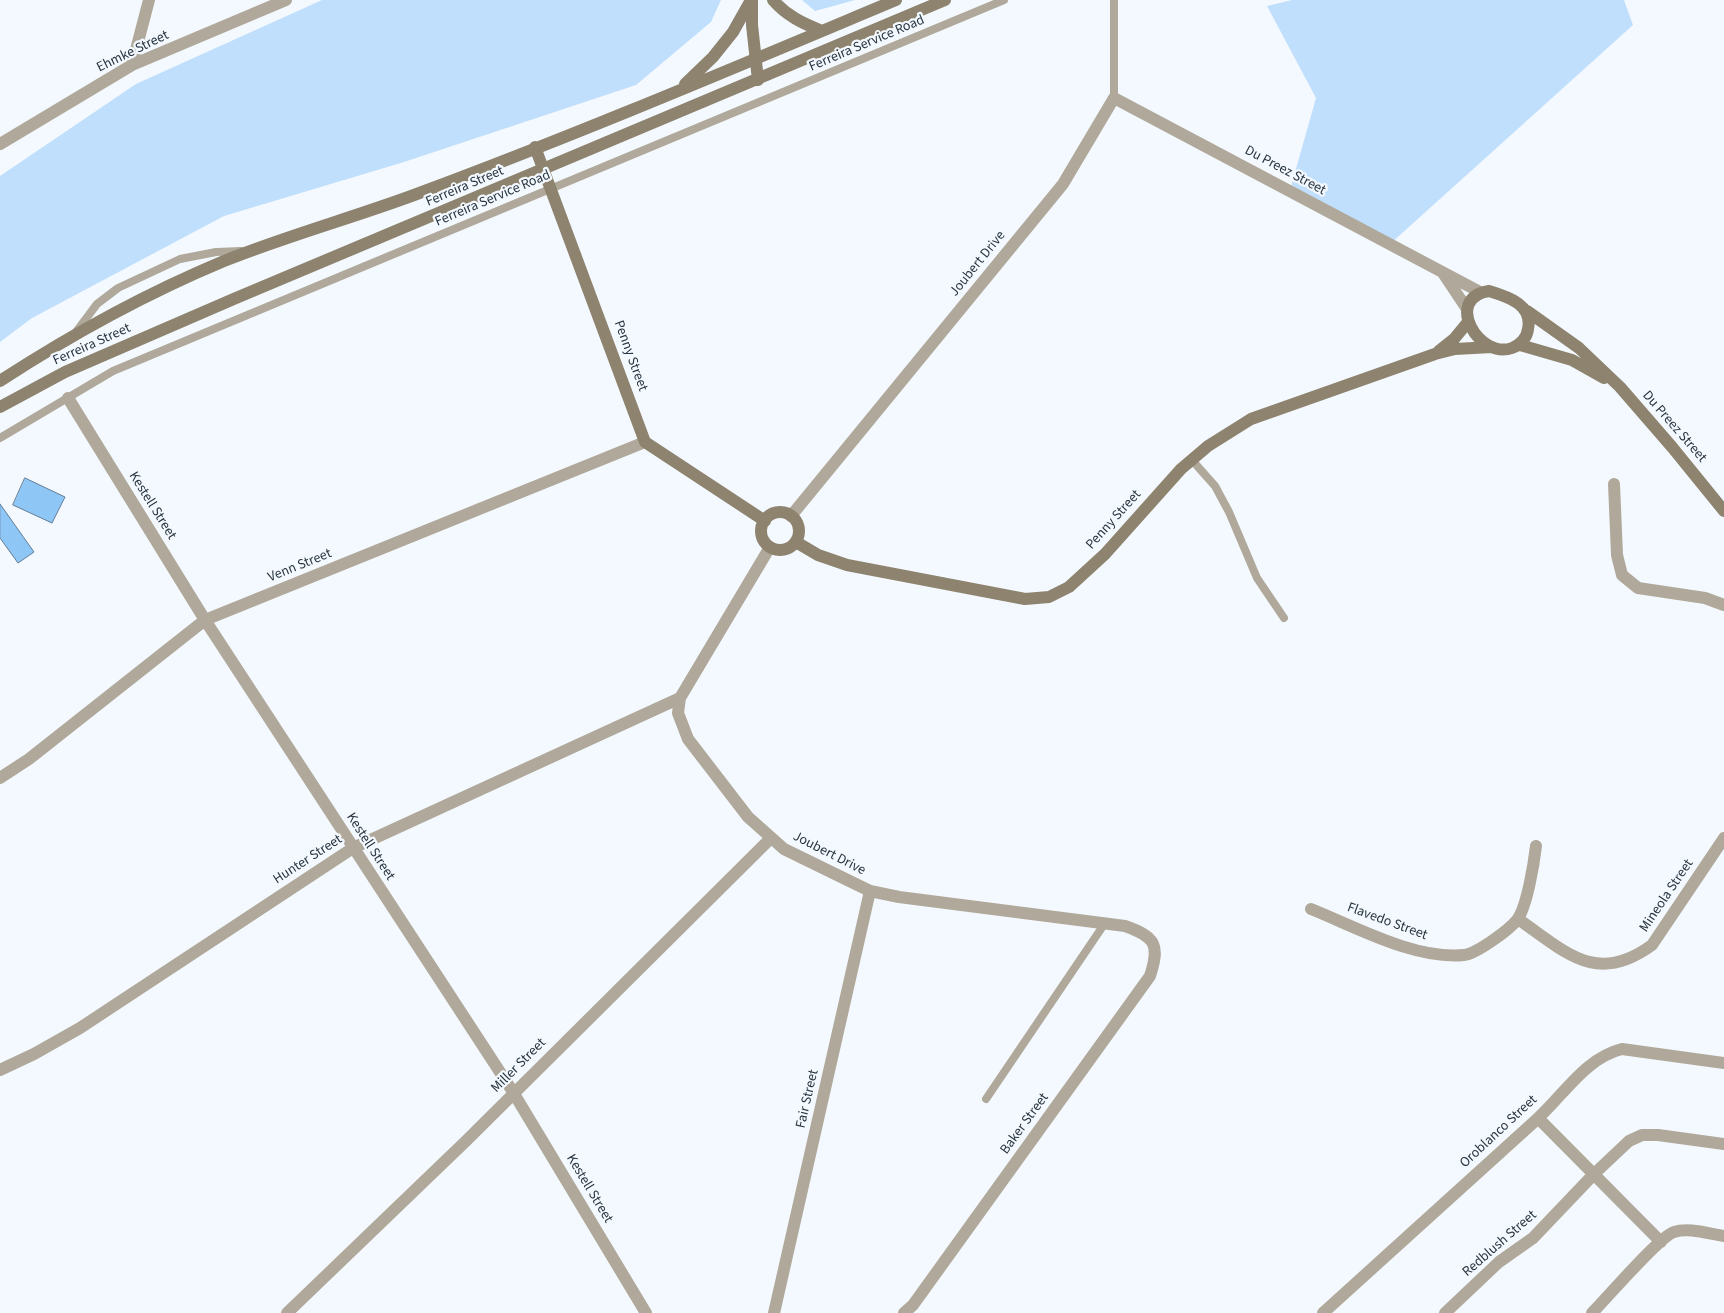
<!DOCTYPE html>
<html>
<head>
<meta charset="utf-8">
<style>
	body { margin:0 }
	canvas { display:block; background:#f3f9fe }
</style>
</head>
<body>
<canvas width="1724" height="1313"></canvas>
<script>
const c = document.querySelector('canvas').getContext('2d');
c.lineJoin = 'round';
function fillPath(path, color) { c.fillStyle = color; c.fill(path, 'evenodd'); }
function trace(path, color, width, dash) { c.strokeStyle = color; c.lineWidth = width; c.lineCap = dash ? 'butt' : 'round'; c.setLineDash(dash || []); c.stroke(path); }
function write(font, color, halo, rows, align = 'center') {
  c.font = font + ' "Source Sans 3",sans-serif'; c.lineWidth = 4.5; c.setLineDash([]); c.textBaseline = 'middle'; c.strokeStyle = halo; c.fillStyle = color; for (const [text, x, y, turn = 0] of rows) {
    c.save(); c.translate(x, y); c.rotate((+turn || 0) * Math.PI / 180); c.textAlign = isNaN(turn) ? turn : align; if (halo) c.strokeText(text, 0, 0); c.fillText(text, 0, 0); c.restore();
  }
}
fillPath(new Path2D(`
	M322 0H721L711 22 636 85 404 162 224 216 32 318 0 342V176L136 84Z
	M802 0H855L815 11Z
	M1292 0H1624L1633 25 1390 244 1290 190 1316 98 1267 6Z`), '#c0dffc');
const building = new Path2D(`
	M25 478 65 497 52 523 13 505Z
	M0 504 34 552 18 563 0 538Z`);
fillPath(building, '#8ec6f6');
trace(building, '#627d96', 1);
trace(new Path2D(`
	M1114 0V98
	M76 332 97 304 118 288 180 259 216 252 241 251
	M0 438 113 371 1004 0
	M1191 459 1215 486 1229 512 1257 578 1284 618
	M986 1099 1105 923`), '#b0a99b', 8);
trace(new Path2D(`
	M132 65 149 0
	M0 144 132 65 286 0
	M1443 273 1467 309
	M68 398 205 620 513 1092 646 1313
	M1614 484 1617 555 1622 575 1638 588 1705 598 1724 605
	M791 516 1063 184 1114 98 1480 292
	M770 547 680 698 678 713 688 739 748 817 784 849 870 891 899 897 1125 926C1156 937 1160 945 1150 976L913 1305 904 1313
	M0 778 29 759 205 620 645 442
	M1311 909C1356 927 1415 960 1464 955 1476 954 1509 930 1517 920 1527 907 1534 863 1536 846
	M1518 919C1566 952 1596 986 1652 945L1724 838
	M0 1070 34 1054 80 1028 353 848 680 698
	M1538 1118 1661 1242
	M287 1313 467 1140 771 838
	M774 1313 870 891
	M1323 1313C1394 1249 1465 1185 1535 1121 1563 1096 1585 1058 1622 1049L1724 1063
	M1445 1313 1499 1262 1533 1238 1594 1174 1629 1141 1642 1135H1658L1724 1144
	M1592 1313C1606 1299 1660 1236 1674 1232 1689 1227 1709 1234 1724 1236`), '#b0a99b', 12);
trace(new Path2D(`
	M752 0V25L758 80
	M773 0C787 16 802 23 822 31
	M685 84 713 57 733 32 751 0
	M535 147 645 442 765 521
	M1489 291C1509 297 1533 305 1528 329 1527 338 1520 345 1512 348 1479 360 1443 298 1489 291Z
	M1527 311 1579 348 1620 387 1672 447 1724 511
	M1520 345 1572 360 1604 378
	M1439 351 1454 339 1468 322
	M0 381C72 334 145 294 224 261 286 236 352 218 414 195 576 135 736 67 896 0
	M0 407 65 372 236 298 945 0
	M761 531a19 19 0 1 1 38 0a19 19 0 1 1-38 0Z
	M796 542 818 555 847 565 1025 599 1049 597 1069 587 1105 554 1181 469 1208 446 1251 419 1435 354 1455 349 1492 347`), '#8d836e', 12);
write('14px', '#293540', '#f3f9fe', [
	["Ferreira Service Road",867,44,-23],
	["Ehmke Street",133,52,-26],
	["Du Preez Street",1285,171,28],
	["Ferreira Street",465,187,-23],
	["Ferreira Service Road",493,199,-23],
	["Joubert Drive",978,264,-51],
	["Ferreira Street",92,345,-24],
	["Penny Street",630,356,70],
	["Du Preez Street",1674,427,49],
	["Kestell Street",152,506,58],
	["Penny Street",1114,520,-48],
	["Venn Street",300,566,-22],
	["Kestell Street",370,847,57],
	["Joubert Drive",829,854,27],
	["Hunter Street",308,860,-33],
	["Mineola Street",1667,896,-56],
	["Flavedo Street",1387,922,20],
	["Miller Street",519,1066,-45],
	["Fair Street",808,1099,-77],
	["Baker Street",1025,1124,-54],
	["Oroblanco Street",1499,1132,-43],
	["Kestell Street",589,1189,59],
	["Redblush Street",1500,1244,-41]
]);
</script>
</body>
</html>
